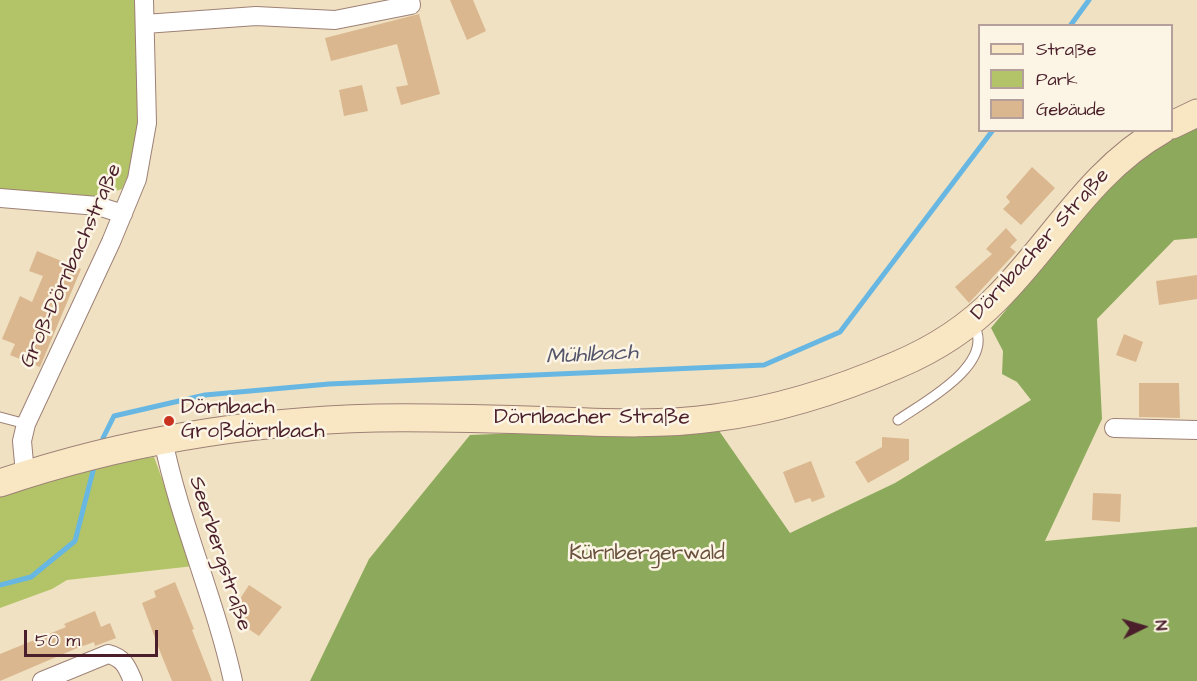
<!DOCTYPE html>
<html>
<head>
<meta charset="utf-8">
<style>
	body { margin:0 }
	#map { position:relative; width:1197px; height:681px; overflow:hidden; background:#f0e1c2; font-family:"Architects Daughter",sans-serif }
	canvas { display:block }
	.legend { position:absolute; left:978px; top:24px; width:195px; height:108px; box-sizing:border-box; background:#fcf5e5; border:2px solid #b59f9b; margin:0; padding:8px 10px; list-style:none; font-size:18px; color:#4a1f2b }
	.legend li { display:flex; align-items:center; gap:12px; height:30px }
	.legend b { width:30px; border:2px solid #b59f9b }
	.north { position:absolute; left:1113px; top:597px; width:60px; height:60px; -webkit-text-stroke:4px #fcf5e5; paint-order:stroke; rotate:85deg; font-size:16px; font-weight:700; line-height:24px; text-align:center; color:#4a1f2b }
	.north::after { content:''; display:block; margin:auto; width:21px; height:27px; background:#4a1f2b; clip-path:polygon(50% 0,100% 100%,50% 72%,0 100%) }
	.scale { position:absolute; left:24px; top:630px; width:134px; height:27px; box-sizing:border-box; border:3px solid #4a1f2b; border-top:0; padding-left:8px; font-size:18px; line-height:21px; white-space:nowrap; color:#4a1f2b; -webkit-text-stroke:4px #fcf5e5; paint-order:stroke }
</style>
</head>
<body>
<div id="map">
<canvas width="1197" height="681"></canvas>
<ul class="legend">
<li><b style="height:8px;background:#f9e7c3"></b>Straße</li>
<li><b style="height:16px;background:#b2c467"></b>Park</li>
<li><b style="height:16px;background:#dab78f"></b>Gebäude</li>
</ul>
<div class="north">N</div>
<div class="scale">50 m</div>
</div>
<script>
const c = document.querySelector('canvas').getContext('2d');
c.lineJoin = 'round';
function fillPath(path, color) { c.fillStyle = color; c.fill(path, 'evenodd'); }
function trace(path, color, width, dash) { c.strokeStyle = color; c.lineWidth = width; c.lineCap = dash ? 'butt' : 'round'; c.setLineDash(dash || []); c.stroke(path); }
function write(font, color, halo, rows, align = 'center') {
  c.font = font + ' "Architects Daughter",sans-serif'; c.lineWidth = 5; c.setLineDash([]); c.textBaseline = 'middle'; c.strokeStyle = halo; c.fillStyle = color; for (const [text, x, y, turn = 0] of rows) {
    c.save(); c.translate(x, y); c.rotate((+turn || 0) * Math.PI / 180); c.textAlign = isNaN(turn) ? turn : align; if (halo) c.strokeText(text, 0, 0); c.fillText(text, 0, 0); c.restore();
  }
}
fillPath(new Path2D(`
	M0 0H138L140 118 134 162 122 189 97 197 0 192Z
	M154 457 194 566 67 580 52 589 0 608V496L114 462Z`), '#b2c467');
fillPath(new Path2D(`
	M1197 125V238L1174 240 1097 319 1102 419 1045 541 1197 527V681H310L369 559 470 435 715 425 790 533 895 483 1031 400 1017 382 1002 374 1003 351 991 328 1123 168 1184 130Z`), '#8daa5c');
trace(new Path2D(`
	M1070 26 1089 0
	M103 438 114 416 205 395 329 384 764 365 840 332 993 130
	M0 585 31 577 75 541 94 467`), '#67b7e2', 5);
fillPath(new Path2D(`
	M450 0H473L486 31 467 40Z
	M419 14 440 94 401 105 396 87 408 85 397 44 331 61 325 38Z
	M362 85 368 111 344 116 339 90Z
	M1032 167 1055 188 1021 225 1003 209 1010 202 1006 197Z
	M1006 228 1017 240 1010 247 1016 252 969 303 955 287 992 254 986 249Z
	M37 251 81 269 40 367 10 355 15 344 2 339 20 296 32 302 43 276 29 271Z
	M1197 275V299L1159 305 1156 281Z
	M1124 334 1143 342 1136 362 1116 355Z
	M1139 383H1179L1180 418 1139 417Z
	M882 437 909 439V460L868 483 855 462 882 447Z
	M811 461 825 497 812 502 810 498 795 503 783 472Z
	M1093 493 1121 494 1120 522 1092 520Z
	M175 582 194 629 192 630 212 681H172L161 654 142 603 156 597 154 591Z
	M249 585 282 607 259 636 241 624 250 610 238 602Z
	M95 611 101 627 110 623 116 638 95 646 94 642 75 649 0 681V654L66 627 64 624Z`), '#dab78f');
const lane = new Path2D(`
	M0 417 26 424
	M898 420C924 402 998 363 973 324`);
const street = new Path2D(`
	M145 24 256 16 335 20 411 5 410 0
	M0 198 98 206 123 214
	M1114 428 1197 430
	M163 440C180 522 215 599 233 681
	M25 474 22 441 26 424 111 242 137 179 147 123 144 0
	M42 681 108 654C124 658 127 667 133 681`);
const secondary = new Path2D(`
	M1172 125 1197 113
	M0 483C121 442 248 421 376 418 438 417 499 419 561 421 612 423 664 425 714 418 777 410 839 390 897 365 935 349 969 327 997 298 1053 242 1091 170 1162 130`);
trace(lane, '#9d8076', 11);
trace(street, '#9d8076', 20);
trace(secondary, '#9d8076', 29);
trace(lane, '#fff', 9);
trace(street, '#fff', 18);
trace(secondary, '#f9e7c3', 27);
for (const [x, y, r, color] of [
	[169,421,6,"#c8321e"]
]) { const dot = new Path2D(); dot.arc(x, y, r, 0, 2 * Math.PI); c.fillStyle = color; c.fill(dot); trace(dot, '#fcf5e5', 2); }
write('21px', '#4a1f2b', '#fcf5e5', [
	["Dörnbacher Straße",1041,245,-48],
	["Groß-Dörnbachstraße",72,266,-66],
	["Dörnbacher Straße",592,419],
	["Seerbergstraße",219,554,72]
]);
write('21px', '#4a1f2b', '#fcf5e5', [
	["Dörnbach",181,409],
	["Großdörnbach",181,433]
], 'left');
write('21px', '#69513d', '#fcf5e5', [
	["Kürnbergerwald",647,555]
]);
write('italic 22px', '#54546b', '#fcf5e5', [
	["Mühlbach",592,356,-3]
]);
</script>
</body>
</html>
